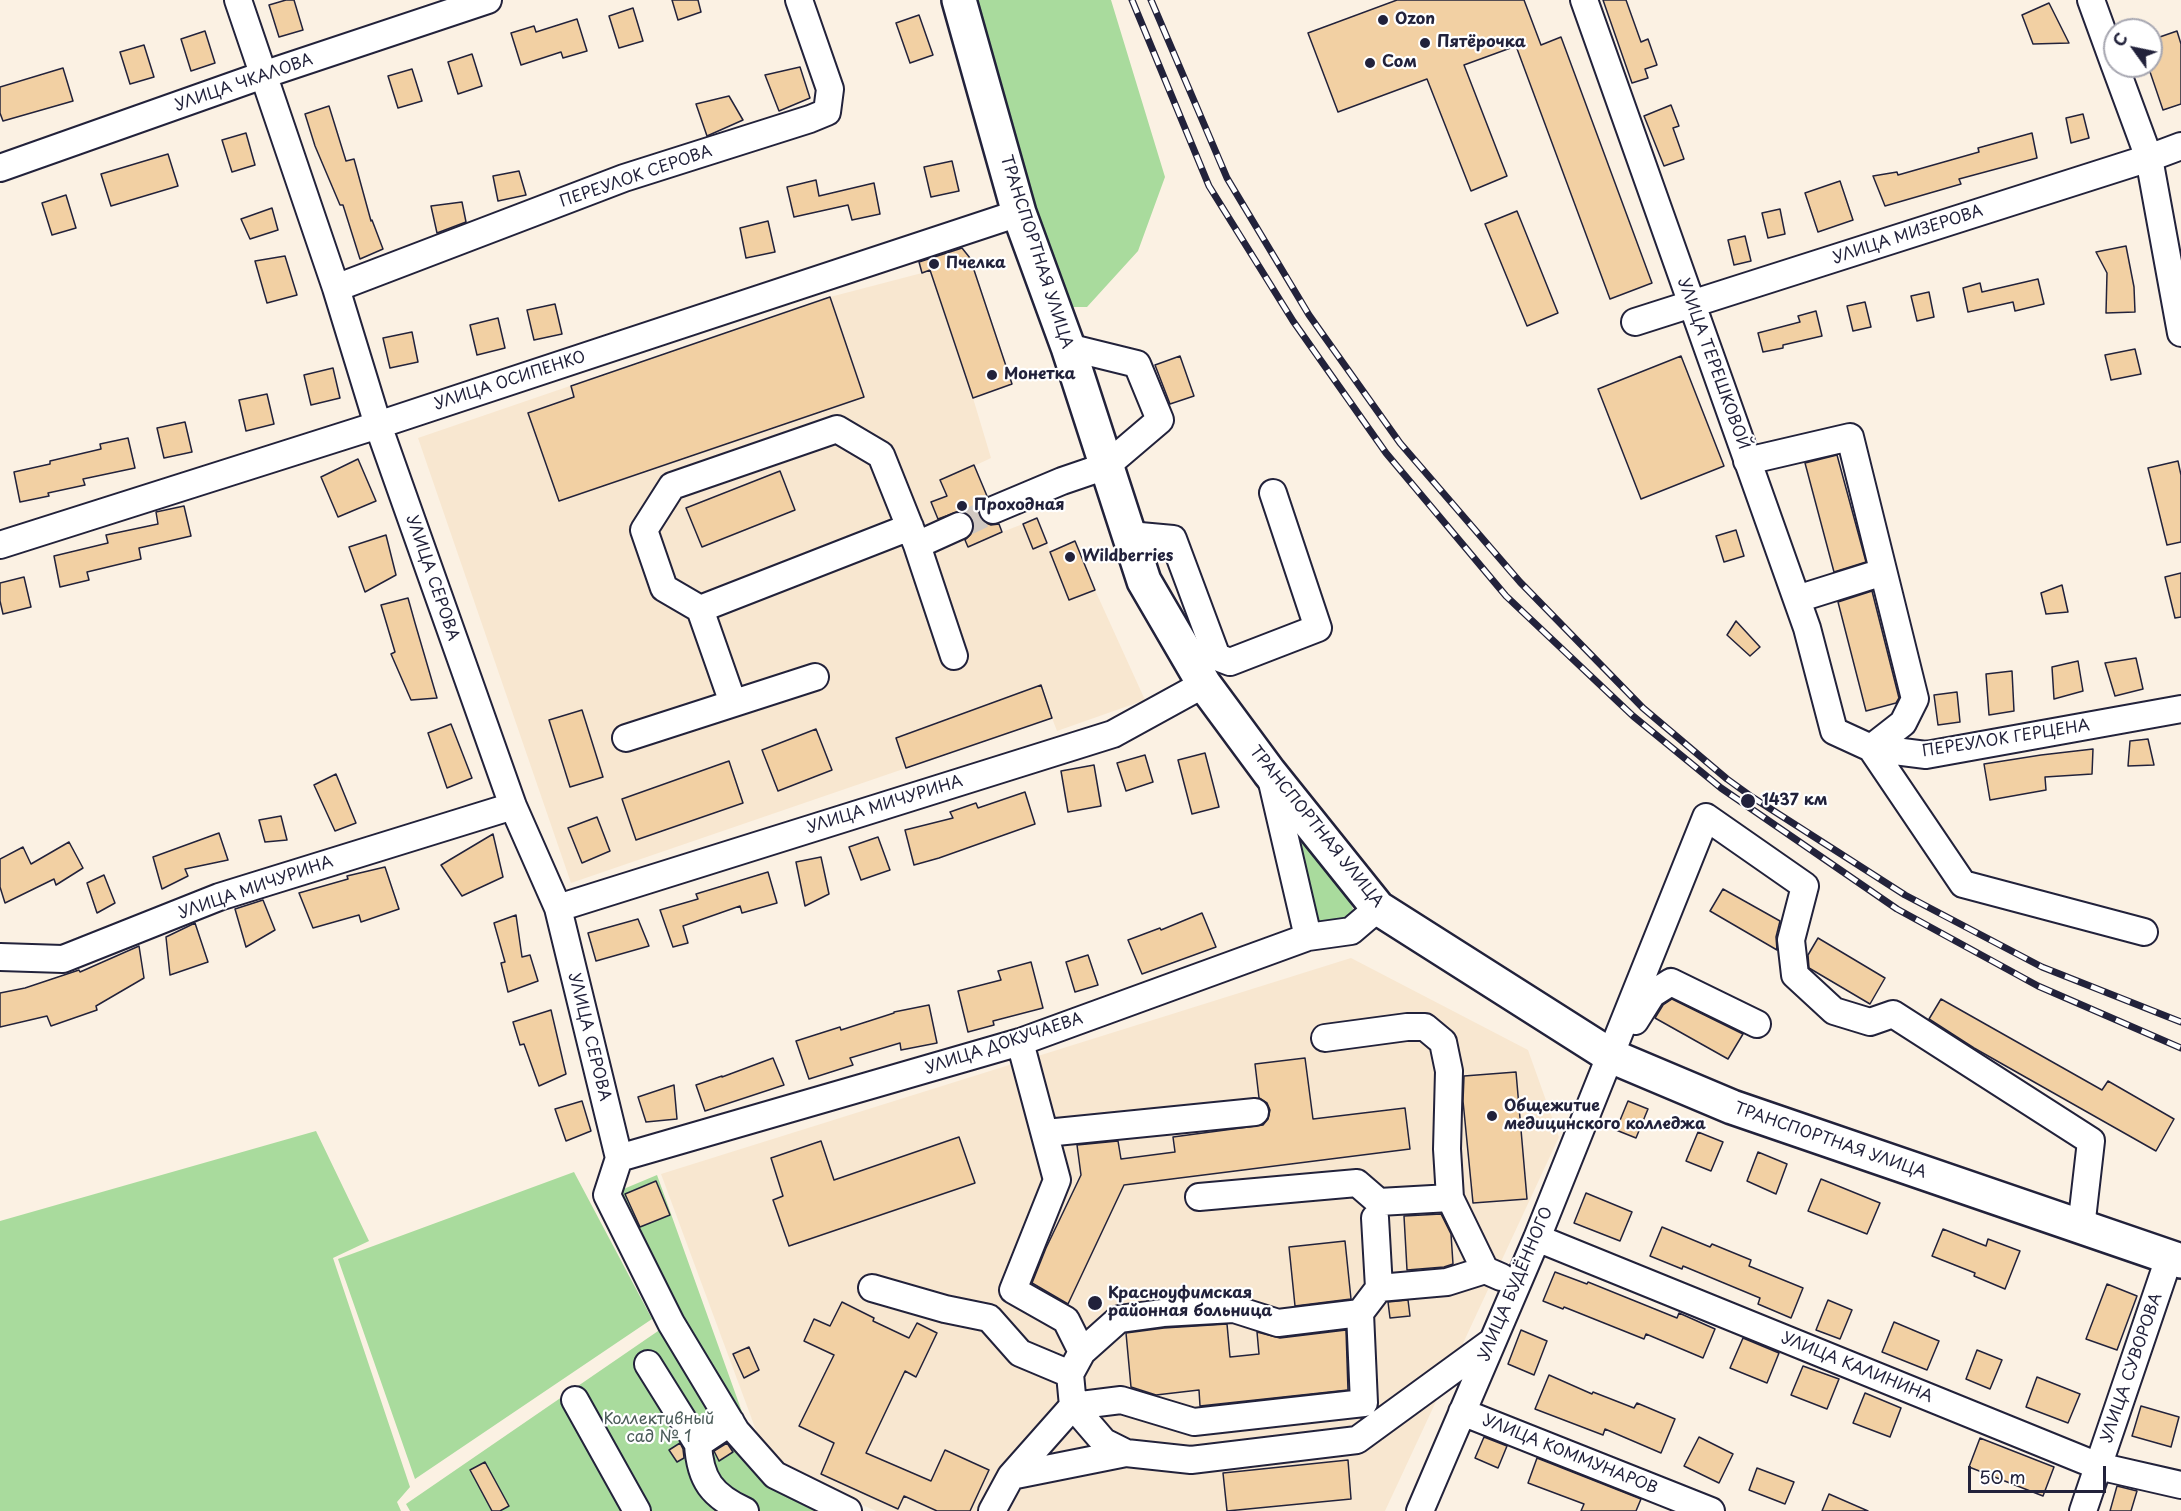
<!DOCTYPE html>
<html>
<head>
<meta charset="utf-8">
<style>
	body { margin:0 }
	#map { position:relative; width:2181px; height:1511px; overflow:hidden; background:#fbf1e3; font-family:"Playpen Sans",sans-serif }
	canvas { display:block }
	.north { position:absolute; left:2103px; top:18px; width:60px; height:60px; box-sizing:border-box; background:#fff; border:2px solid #a7a7b1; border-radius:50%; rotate:303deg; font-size:16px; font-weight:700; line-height:24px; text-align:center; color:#22223b }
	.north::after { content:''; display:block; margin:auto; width:21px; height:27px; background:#22223b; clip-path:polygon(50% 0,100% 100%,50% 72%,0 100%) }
	.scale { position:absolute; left:1968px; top:1466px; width:138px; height:27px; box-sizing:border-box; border:3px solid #22223b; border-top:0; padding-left:8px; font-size:18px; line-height:21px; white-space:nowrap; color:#22223b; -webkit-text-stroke:4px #fff; paint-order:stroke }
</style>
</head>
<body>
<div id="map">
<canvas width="2181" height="1511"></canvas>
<div class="north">С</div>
<div class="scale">50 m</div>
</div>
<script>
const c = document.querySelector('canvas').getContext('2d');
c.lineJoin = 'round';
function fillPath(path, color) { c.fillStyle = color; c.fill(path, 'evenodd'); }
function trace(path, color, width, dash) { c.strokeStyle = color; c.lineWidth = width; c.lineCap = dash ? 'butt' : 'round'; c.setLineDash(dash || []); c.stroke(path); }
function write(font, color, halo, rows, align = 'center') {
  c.font = font + ' "Playpen Sans",sans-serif'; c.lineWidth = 4.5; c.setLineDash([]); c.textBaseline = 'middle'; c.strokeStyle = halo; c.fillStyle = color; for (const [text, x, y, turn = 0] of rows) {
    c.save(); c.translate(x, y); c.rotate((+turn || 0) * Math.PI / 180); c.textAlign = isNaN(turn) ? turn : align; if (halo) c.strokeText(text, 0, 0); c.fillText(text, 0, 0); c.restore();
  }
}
fillPath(new Path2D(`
	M969 257 1012 384 973 398 991 458 974 466 1002 532 1023 524 1033 549 1047 543 1069 599 1095 590 1145 700 1057 731 1052 718 571 883 418 438 830 297 922 273Z
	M1351 958 1528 1050 1559 1137 1385 1511H876L823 1488 784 1465 757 1433 661 1174Z`), '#f8e7d0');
fillPath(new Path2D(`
	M969 0H1111L1165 177 1138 251 1087 307H1066Z
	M1293 830 1345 890 1353 909 1350 920 1324 925 1317 918Z
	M316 1131 369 1241 333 1258 410 1487 397 1502 401 1511H0V1221Z
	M574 1172 652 1319 415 1479 338 1259Z
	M657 1175 751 1437 786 1476 864 1511H410L406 1504 677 1318 614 1193Z`), '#a9db9d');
const building = new Path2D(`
	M286 0H294L303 30 279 37 269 5Z
	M672 0H698L701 12 678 20Z
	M1397 0H1524L1541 45 1561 37 1652 283 1610 299 1516 46 1464 65 1507 176 1471 191 1427 79 1338 112 1308 33Z
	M1603 0H1626L1641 42 1648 39 1657 65 1645 69 1648 78 1632 83Z
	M2049 3 2069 43 2033 44 2022 15Z
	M633 8 643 41 619 48 609 16Z
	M919 15 933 55 910 63 896 23Z
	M577 19 587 51 563 58 561 52 521 65 511 33 534 26 536 32Z
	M205 31 215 63 191 71 181 39Z
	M2177 31 2181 44V104L2163 110 2148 66H2151V40Z
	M144 45 154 77 130 84 120 52Z
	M472 54 482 86 458 94 448 62Z
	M800 67 810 98 779 111 765 75Z
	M63 68 73 101 3 121 0 113V87Z
	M412 69 422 101 398 108 388 76Z
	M729 96 743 120 707 136 696 104Z
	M1671 105 1679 126 1673 128 1684 159 1664 166 1644 116Z
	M329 106 346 161 354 159 371 221 372 220 383 249 360 259 343 205H340L315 146 305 114Z
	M2083 114 2089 138 2071 143 2066 118Z
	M246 133 255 165 232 172 222 140Z
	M2032 133 2037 158 1959 179 1961 184 1885 206 1873 176 1897 172 1898 175 1979 152 1978 148Z
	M168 154 178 186 111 206 101 174Z
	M952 161 959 191 931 197 924 167Z
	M519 171 526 195 498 201 493 176Z
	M816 180 819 196 874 183 880 214 852 220 848 205 794 217 787 187Z
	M1840 181 1853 220 1818 232 1805 193Z
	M66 195 76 228 52 235 42 203Z
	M462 202 466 222 437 233 431 206Z
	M272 208 278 230 250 239 241 219Z
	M1780 209 1785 234 1768 238 1762 213Z
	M1517 211 1558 313 1527 326 1485 224Z
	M768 221 775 252 746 258 740 228Z
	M1745 236 1751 261 1734 265 1728 240Z
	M2126 246 2134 287 2135 312 2106 313 2107 273 2096 252Z
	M962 248 970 258 1012 384 973 398 930 270 922 273 919 262Z
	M285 256 297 295 267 303 255 261Z
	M2038 279 2044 304 2015 311 2013 302 1968 312 1963 288 1980 283 1982 292Z
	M1929 292 1934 317 1917 321 1911 296Z
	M830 297 864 397 559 501 528 413 574 397 571 386Z
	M1865 302 1871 327 1853 331 1847 306Z
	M555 304 562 334 534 340 527 310Z
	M1816 311 1822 336 1783 345V348L1763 352 1758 333 1800 322 1798 316Z
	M498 318 505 348 477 355 470 325Z
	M412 332 418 362 390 368 383 338Z
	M2135 349 2141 374 2111 380 2105 355Z
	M1180 356 1194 396 1170 404 1155 365Z
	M1681 356 1724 466 1641 499 1598 389Z
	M333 368 340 398 311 405 304 375Z
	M267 394 274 424 246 431 239 400Z
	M185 422 192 452 164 458 157 428Z
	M128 438 135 468 83 479 85 485 48 493 49 496 20 502 14 472 50 464V461L101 449 100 444Z
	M1837 455 1866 562 1834 572 1805 463Z
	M358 459 376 501 338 517 321 477Z
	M2178 461 2181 475V542L2167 545 2148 468Z
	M974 465 987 496 981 501 978 508 979 516 984 522 991 525 999 524 1002 532 968 547 965 540 971 534 974 527 972 519 968 514 960 511 938 519 931 502 947 496 940 480Z
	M780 471 795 510 702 547 686 508Z
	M184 506 191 536 139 548 141 559 87 572 89 580 60 587 54 556 108 543 106 535 158 524 156 512Z
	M1037 518 1047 543 1033 549 1023 524Z
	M1736 530 1744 556 1724 562 1716 536Z
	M386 535 396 575 365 592 349 547Z
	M1075 541 1095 590 1069 600 1050 552Z
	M2181 573V617L2175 618 2165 577Z
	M24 577 31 607 3 614 0 601V583Z
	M2062 585 2068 612 2046 614 2041 593Z
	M1872 591 1899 698 1896 703 1866 711 1838 602Z
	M408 598 415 623 437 698 411 700 391 654 395 652 381 605Z
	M1736 621 1760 647 1750 656 1727 635Z
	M2136 658 2143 689 2115 696 2105 663Z
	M2078 661 2083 691 2054 699 2052 667Z
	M2012 671 2014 711 1989 715 1986 674Z
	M1041 685 1052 718 906 768 896 738Z
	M1957 692 1960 722 1938 725 1934 695Z
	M582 710 603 777 570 787 549 720Z
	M451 724 472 778 447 788 428 733Z
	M816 729 832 770 778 791 762 750Z
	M2148 739 2154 765 2128 766 2130 741Z
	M2093 749 2092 774 2045 777 2046 790 1990 800 1984 764 2041 755Z
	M1205 753 1219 807 1192 814 1178 760Z
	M1145 755 1153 782 1126 791 1117 763Z
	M729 761 743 803 636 840 622 799Z
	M1094 765 1101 806 1068 812 1061 771Z
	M336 774 356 823 335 831 314 785Z
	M1025 792 1035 824 939 858 914 865 905 830 953 818 950 812 976 803 978 808Z
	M281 816 287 840 265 842 259 820Z
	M597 817 610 851 582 863 568 828Z
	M219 833 228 860 185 869 188 876 162 889 153 857Z
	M493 834 503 877 462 896 441 865Z
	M878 837 890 870 861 880 849 847Z
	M69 842 83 868 56 885 54 879 5 903 0 887V859L23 847 31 864Z
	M821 857 829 894 805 906 796 862Z
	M385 867 399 909 361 922 359 915 313 928 299 893 348 879 347 876Z
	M768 872 777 903 742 913 740 906 683 926 688 943 673 947 660 910 698 899 696 894Z
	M104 875 115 903 97 913 87 883Z
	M1723 889 1780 921 1776 937 1777 950 1710 911Z
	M263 900 275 930 246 947 235 909Z
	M1202 913 1216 947 1142 974 1128 940 1160 928 1161 930Z
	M516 915 522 957 530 955 538 981 508 992 501 963 505 962 494 923Z
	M638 919 649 946 596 961 588 933Z
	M195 923 208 962 170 975 166 937Z
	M1818 938 1885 978 1870 1004 1809 968 1808 955Z
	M139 946 144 978 96 1006 97 1010 51 1026 47 1016 0 1027V993L25 988 79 970 80 972Z
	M1088 955 1098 985 1075 992 1066 962Z
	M1031 962 1043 1008 993 1021 994 1025 968 1032 958 991 1001 980 998 971Z
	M1672 999 1743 1034 1728 1059 1655 1018 1663 1005Z
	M1941 999 2102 1090 2108 1081 2174 1119 2156 1151 1974 1048 1929 1019Z
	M929 1005 937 1043 901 1050 900 1043 850 1058 853 1065 809 1079 796 1041 840 1027 841 1030 894 1013V1012Z
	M551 1010 566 1074 539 1086 524 1044 520 1045 513 1022Z
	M773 1058 784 1085 705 1111 696 1085 722 1076V1077Z
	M1305 1058 1313 1119 1405 1108 1410 1149 1124 1185 1068 1304 1032 1283 1046 1248 1081 1175 1077 1145 1118 1141 1121 1159 1175 1152 1173 1137 1263 1125 1268 1119 1270 1110 1267 1103 1259 1098 1255 1064Z
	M1516 1072 1527 1199 1473 1203 1463 1101 1464 1076Z
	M674 1085 677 1119 646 1122 638 1097Z
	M582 1101 591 1131 566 1141 555 1109Z
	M1628 1101 1648 1109 1636 1138 1616 1130Z
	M1698 1132 1723 1142 1711 1171 1686 1161Z
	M959 1137 975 1183 789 1246 773 1200 783 1196 771 1158 821 1141 834 1180Z
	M1758 1152 1787 1164 1776 1194 1747 1181Z
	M1821 1179 1880 1203 1867 1234 1808 1211Z
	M656 1181 670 1215 640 1227 625 1194Z
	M1586 1193 1632 1212 1620 1241 1574 1223Z
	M1441 1214 1451 1234 1453 1264 1444 1267 1407 1270 1404 1216Z
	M1662 1227 1710 1247 1712 1244 1751 1260 1749 1266 1803 1288 1791 1318 1758 1304 1760 1298 1683 1266 1682 1269 1650 1256Z
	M1943 1229 1986 1246 1988 1239 2020 1251 2005 1289 1974 1276 1975 1273 1932 1256Z
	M1345 1241 1351 1299 1295 1306 1289 1247Z
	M1555 1272 1587 1284 1588 1282 1677 1318 1679 1313 1715 1329 1703 1358 1646 1334 1644 1339 1564 1307 1563 1309 1543 1301Z
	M2107 1284 2137 1296 2117 1350 2086 1339Z
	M1408 1300 1410 1316 1390 1318 1388 1302Z
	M1828 1300 1852 1310 1840 1339 1816 1330Z
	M842 1302 874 1318 873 1321 909 1338 917 1323 937 1333 916 1377 905 1371 866 1453 931 1481 945 1450 989 1470 970 1511H937L904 1496 898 1509 821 1474 834 1443 799 1426 834 1355 804 1341 814 1319 830 1326Z
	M1894 1322 1939 1341 1927 1370 1882 1352Z
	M1227 1324 1230 1357 1259 1354 1257 1332 1280 1338 1346 1330 1348 1390 1200 1406 1199 1390 1156 1395 1131 1387 1126 1333 1164 1328Z
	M1521 1330 1547 1341 1534 1375 1508 1364Z
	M1743 1338 1779 1353 1767 1383 1730 1368Z
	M749 1347 759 1370 744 1378 733 1354Z
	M1977 1350 2002 1360 1990 1389 1966 1379Z
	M1803 1366 1839 1379 1827 1409 1791 1395Z
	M1549 1375 1592 1394 1593 1392 1634 1408 1637 1403 1675 1419 1661 1453 1605 1429 1603 1435 1535 1409Z
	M2037 1377 2080 1394 2068 1423 2026 1407Z
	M1865 1393 1901 1408 1890 1437 1853 1423Z
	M2141 1406 2179 1417 2171 1447 2132 1436Z
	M1484 1437 1507 1446 1498 1468 1475 1458Z
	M1699 1437 1733 1454 1719 1483 1684 1466Z
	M1980 1438 2054 1467 2043 1496 1969 1467Z
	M680 1443 683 1449 684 1458 677 1462 669 1450Z
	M727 1443 733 1452 719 1461 714 1451Z
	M1537 1458 1641 1499 1636 1511H1581L1584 1504 1528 1483Z
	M1348 1460 1351 1499 1227 1511 1223 1473Z
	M485 1462 509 1506 500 1511H492L470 1470Z
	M1757 1468 1794 1482 1785 1504 1749 1490Z
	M2117 1486 2137 1491 2131 1511H2110Z
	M1829 1494 1868 1511H1822Z`);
fillPath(building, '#f2d0a3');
trace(building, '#22223b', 1.5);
trace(new Path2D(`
	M959 526 993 510`), '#d0c8c1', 26, [26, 13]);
const minor = new Path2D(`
	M238 0 336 288 378 425 513 806 558 908 619 1158
	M1584 0 1807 628 1834 731 1871 748 1926 755 2181 709
	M2091 0 2115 66
	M2115 66 2149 158 2181 333
	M0 168 263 75 488 0
	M336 288 624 178 810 119 827 112 830 89 799 0
	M1635 322 2149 158 2181 146
	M1747 461 1850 437 1915 699 1903 723 1871 748 1963 884 2144 932
	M993 510 1062 481 1106 466 1160 420 1137 364 1068 347
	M1129 535 1173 539 1217 657 1230 662 1318 628 1273 493
	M0 545 378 425 1019 213
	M917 545 959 526
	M1797 599 1883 572
	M700 609 910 527
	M733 703 700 609 664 588 644 530 672 486 837 429 881 455 917 545 954 656
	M626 738 815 677
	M1271 778 1308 937
	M558 908 1113 734 1204 684
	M0 957 63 959 219 897 513 806
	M1635 1021 1652 994 1671 982 1757 1024
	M1325 1038 1407 1027H1425L1443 1042 1449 1071 1447 1149 1450 1198 1485 1270 1501 1277
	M1020 1042 1057 1180 1013 1290 1066 1320 1082 1352
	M1046 1133 1255 1112
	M619 1158 1020 1042 1308 937 1351 931 1378 908
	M619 1158 607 1195 671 1323 736 1431 775 1475 848 1511
	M1199 1197 1357 1183 1379 1202 1450 1198
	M1375 1218 1379 1288
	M1537 1238 2098 1466 2181 1485
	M1485 1270 1447 1282 1379 1288 1360 1313 1278 1323 1234 1309 1163 1313 1119 1319 1082 1352 1070 1374 1073 1406 1104 1442 1126 1453 1191 1460 1357 1440 1490 1343
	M872 1288 945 1309 989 1318 1020 1353 1070 1374
	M648 1364 698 1444 731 1422
	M575 1400 637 1511
	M1462 1412 1711 1511
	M698 1444C700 1480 712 1496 745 1511
	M1011 1476 1073 1406 1121 1400 1194 1422 1364 1403 1360 1313
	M992 1511 1011 1476 1126 1453
	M1420 1511 1537 1238 1706 817 1805 886 1791 940 1795 975 1834 1011 1870 1022 1893 1014 2091 1141 2081 1228
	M2083 1511 2169 1258`);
const major = new Path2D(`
	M959 0 1019 213 1068 347 1144 581 1204 684 1269 772 1378 908 1611 1056 1732 1107 2181 1261`);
trace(minor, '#22223b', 30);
trace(major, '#22223b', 38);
trace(minor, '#fff', 26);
trace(major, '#fff', 33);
const rail = new Path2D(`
	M1132 0 1209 186 1293 321 1386 453 1506 596 1633 716 1721 788 1897 909 2038 986 2181 1048
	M1151 0 1227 178 1309 315 1400 443 1520 582 1643 708 1727 779 1752 797 1905 895 2042 967 2181 1022`);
trace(rail, '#22223b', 7);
trace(rail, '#fff', 4.5, [14]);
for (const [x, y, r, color] of [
	[1383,20,6,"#22223b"],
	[1425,43,6,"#22223b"],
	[1370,63,6,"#22223b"],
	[934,264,6,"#22223b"],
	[992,375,6,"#22223b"],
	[962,506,6,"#22223b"],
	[1070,557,6,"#22223b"],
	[1748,801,8,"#22223b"],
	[1492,1116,6,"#22223b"],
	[1095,1303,8,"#22223b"]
]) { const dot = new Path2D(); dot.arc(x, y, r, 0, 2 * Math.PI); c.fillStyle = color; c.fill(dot); trace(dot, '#fff', 2); }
write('bold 16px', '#22223b', '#fff', [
	["Ozon",1395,20],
	["Пятёрочка",1437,43],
	["Сом",1382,63],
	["Пчелка",946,264],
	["Монетка",1004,375],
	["Проходная",974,506],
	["Wildberries",1082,557],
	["1437 км",1762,801],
	["Общежитие",1504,1107],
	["медицинского колледжа",1504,1125],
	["Красноуфимская",1108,1294],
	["районная больница",1108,1312]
], 'left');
write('16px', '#22223b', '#fff', [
	["УЛИЦА ЧКАЛОВА",244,83,-19],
	["ПЕРЕУЛОК СЕРОВА",636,177,-19],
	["УЛИЦА МИЗЕРОВА",1908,235,-18],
	["ТРАНСПОРТНАЯ УЛИЦА",1036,252,72],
	["УЛИЦА ТЕРЕШКОВОЙ",1713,364,70],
	["УЛИЦА ОСИПЕНКО",510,381,-18],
	["УЛИЦА СЕРОВА",432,578,71],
	["ПЕРЕУЛОК ГЕРЦЕНА",2006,739,-9],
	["УЛИЦА МИЧУРИНА",885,805,-17],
	["ТРАНСПОРТНАЯ УЛИЦА",1316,827,51],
	["УЛИЦА МИЧУРИНА",256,888,-19],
	["УЛИЦА СЕРОВА",589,1037,76],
	["УЛИЦА ДОКУЧАЕВА",1004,1044,-18],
	["ТРАНСПОРТНАЯ УЛИЦА",1830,1141,19],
	["УЛИЦА БУДЁННОГО",1516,1284,-67],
	["УЛИЦА КАЛИНИНА",1857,1368,22],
	["УЛИЦА СУВОРОВА",2132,1368,-71],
	["УЛИЦА КОММУНАРОВ",1570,1455,22]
]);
write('16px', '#4a5a58', '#fff', [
	["Коллективный",659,1420],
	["сад № 1",659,1438]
]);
</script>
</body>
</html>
